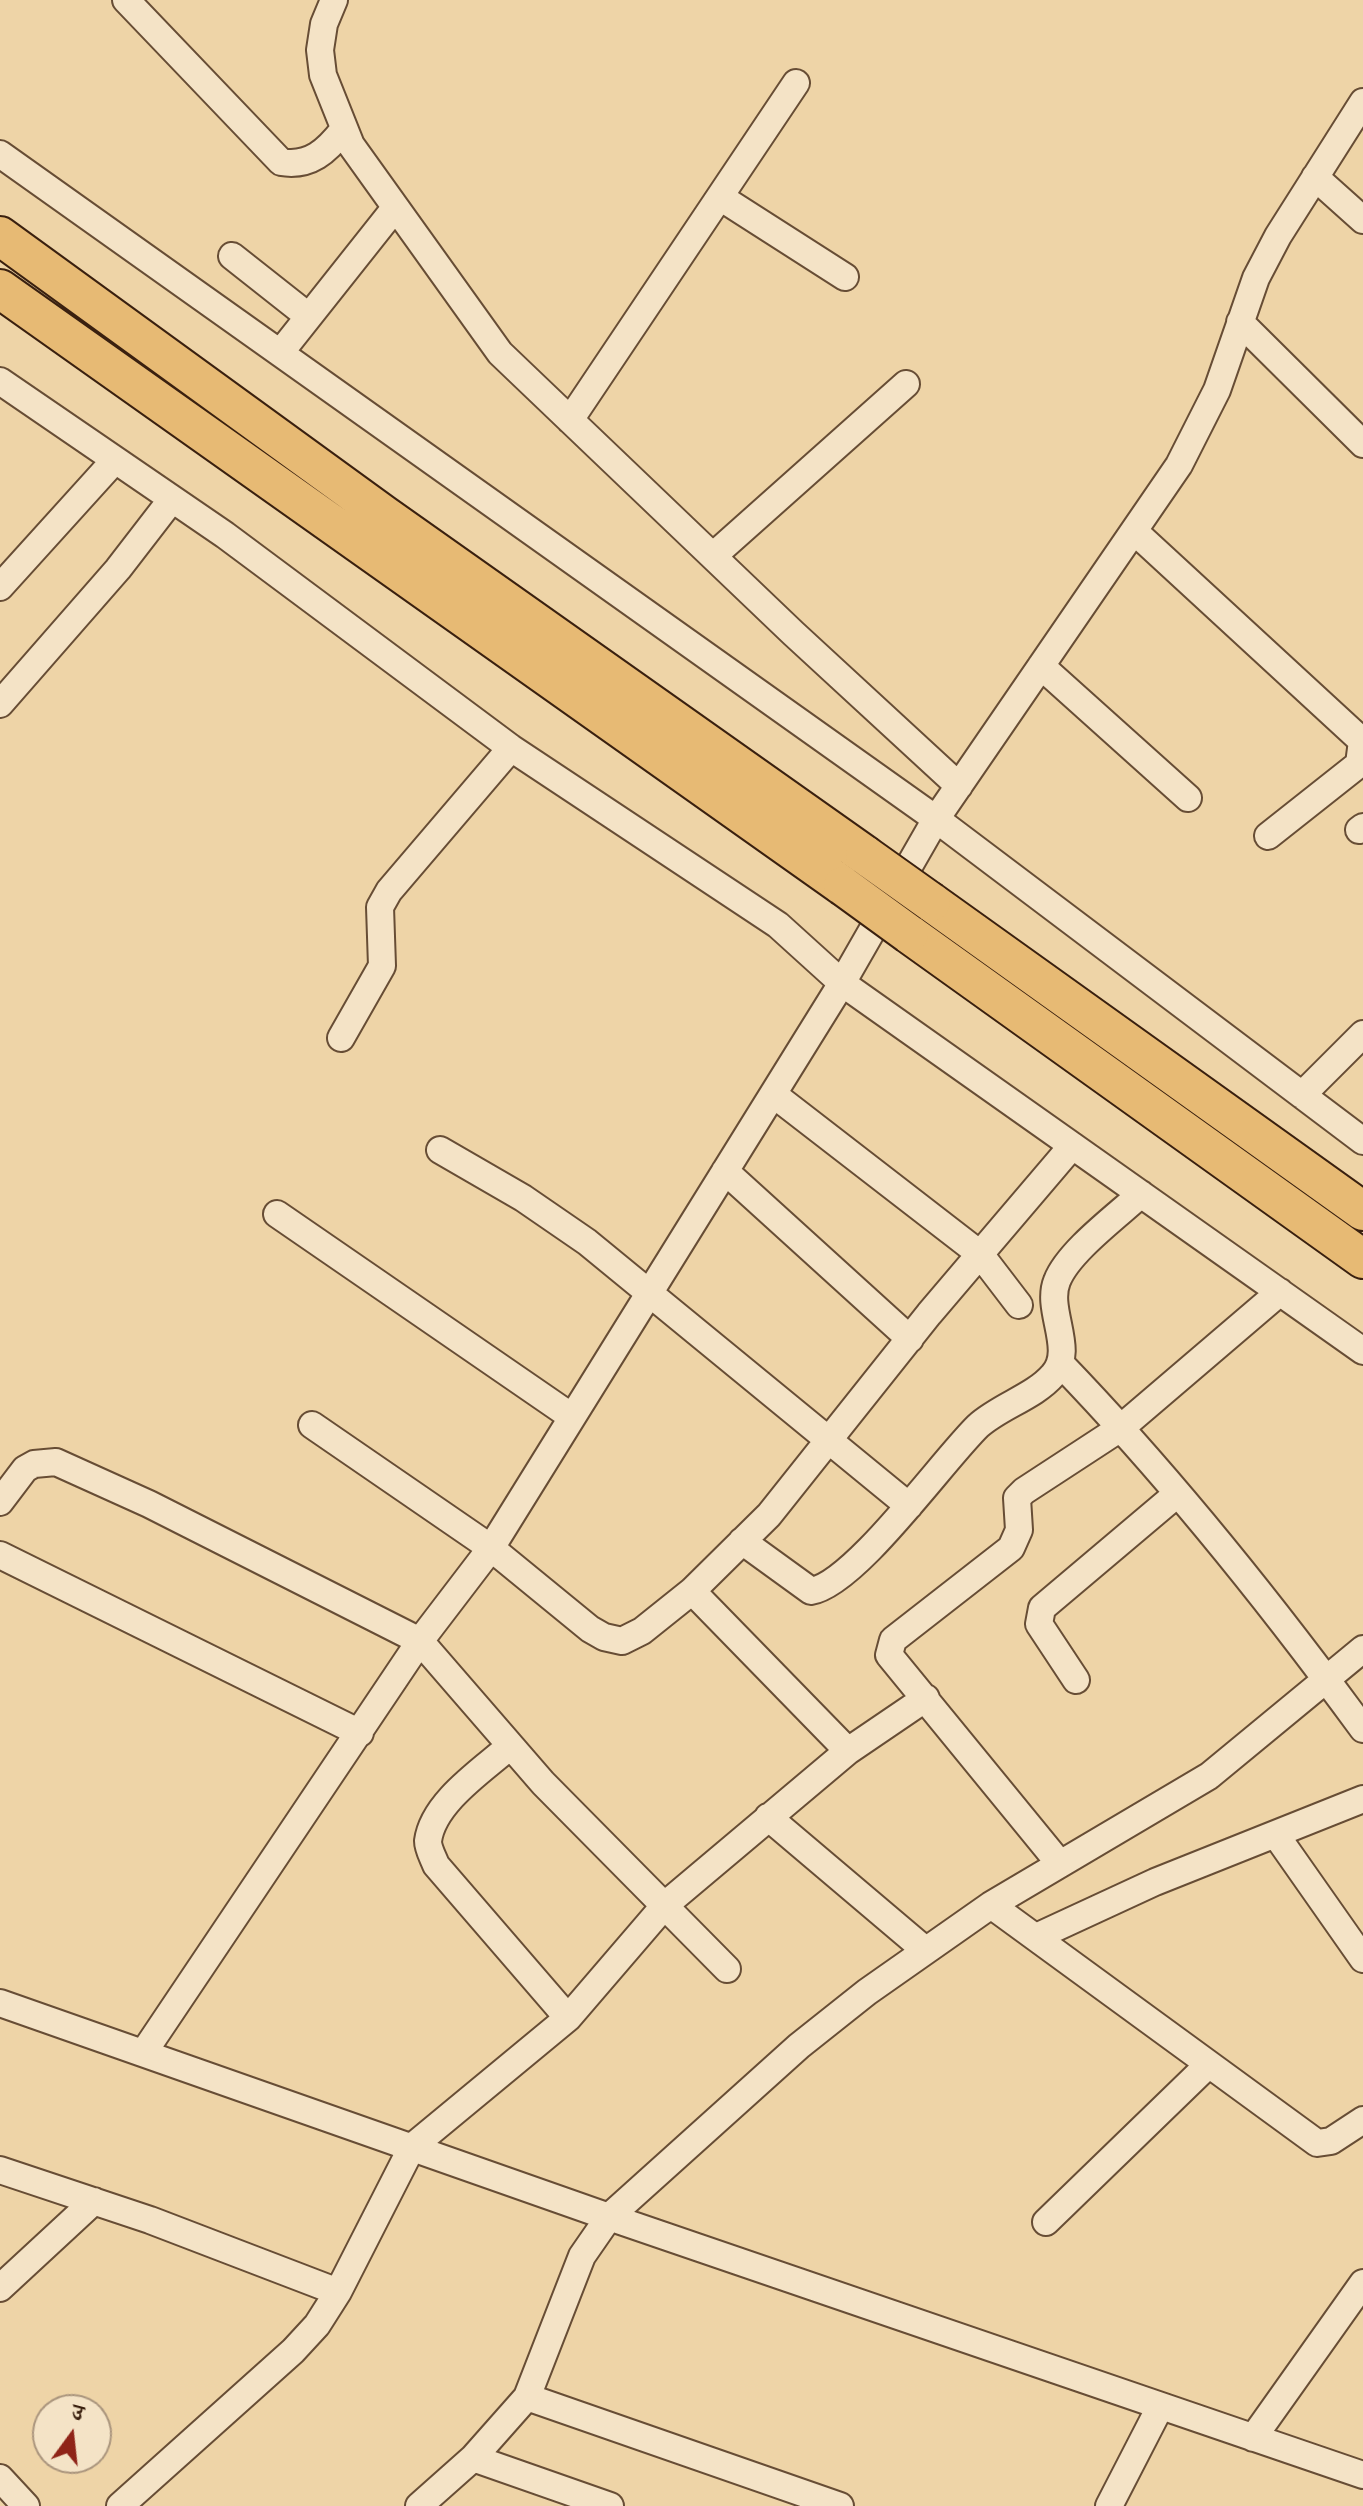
<!DOCTYPE html>
<html>
<head>
<meta charset="utf-8">
<style>
	body { margin:0 }
	#map { position:relative; width:1363px; height:2506px; overflow:hidden; background:#eed4a7; font-family:"Libre Caslon Text","Noto Serif Devanagari",serif }
	canvas { display:block }
	.north { position:absolute; left:32px; top:2394px; width:80px; height:80px; box-sizing:border-box; background:#f4e3c6; border:2px solid #aa957d; border-radius:50%; rotate:15deg; font-size:22px; font-weight:700; line-height:32px; text-align:center; color:#3a200f }
	.north::after { content:''; display:block; margin:auto; width:28px; height:36px; background:#8f2418; clip-path:polygon(50% 0,100% 100%,50% 72%,0 100%) }
</style>
</head>
<body>
<div id="map">
<canvas width="1363" height="2506"></canvas>
<div class="north">उ</div>
</div>
<script>
const c = document.querySelector('canvas').getContext('2d');
c.lineJoin = 'round';
function trace(path, color, width, dash) { c.strokeStyle = color; c.lineWidth = width; c.lineCap = dash ? 'butt' : 'round'; c.setLineDash(dash || []); c.stroke(path); }
const minor = new Path2D(`
	M126 0 281 162C310 167 327 151 344 129
	M334 0 324 24 320 50 323 75 351 145 500 353 793 633 959 786
	M0 154 936 819 1363 1141
	M1315 177 1363 220
	M720 197 845 277
	M232 256 308 316
	M1240 322 1363 444
	M280 353 395 208
	M0 381 225 535 511 748 778 925 842 983 1363 1351
	M570 420 796 83
	M1134 531 1362 741 1359 764 1268 836
	M713 556 906 384
	M0 587 115 460
	M1041 666 1188 798
	M0 704 118 569 172 499
	M1359 830 1363 827
	M341 1038 382 966 380 907 389 891 511 748
	M773 1094 980 1254 1019 1305
	M1302 1095 1363 1034
	M440 1150 523 1198 587 1242 909 1506
	M725 1171 910 1339
	M277 1214 572 1417
	M1060 1363C1170 1477 1270 1602 1363 1729
	M312 1425 491 1548 590 1629 604 1637 622 1641 642 1631 692 1591 769 1515 929 1314 1072 1146
	M0 1502 25 1469 34 1464 56 1462 149 1504 420 1641 543 1783 727 1969
	M742 1541 811 1591C855 1584 942 1461 978 1426 1000 1406 1034 1397 1053 1375 1076 1350 1045 1310 1057 1281 1068 1252 1117 1216 1141 1194
	M0 1555 360 1733
	M692 1591 848 1751
	M1076 1680 1039 1624 1042 1608 1177 1494
	M510 1746C483 1770 433 1802 428 1841 428 1849 433 1857 436 1865L568 2018
	M768 1817 925 1950
	M1276 1835 1363 1959
	M1060 1864 889 1655 893 1640 1011 1548 1019 1530 1017 1498 1024 1491 1122 1427 1280 1292
	M991 1905 1317 2143 1331 2141 1363 2120
	M1036 1937 1155 1882 1363 1799
	M0 2003 609 2217 1363 2475
	M144 2052 420 1641 491 1548 842 983 936 819 1179 465 1217 390 1256 278 1278 236 1363 102
	M0 2170 150 2220 338 2292
	M1046 2222 1208 2065
	M0 2288 94 2201
	M527 2397 840 2506
	M1253 2438 1363 2283
	M473 2458 610 2506
	M0 2478 26 2506
	M120 2506 293 2351 317 2325 338 2292 412 2147 568 2018 665 1905 848 1751 926 1698
	M419 2506 473 2458 527 2397 582 2256 609 2217 799 2046 867 1992 991 1905 1209 1776 1363 1649
	M1109 2506 1160 2407`);
const highway = new Path2D(`
	M0 236 384 515 865 855
	M0 289 843 886
	M931 902 1363 1211
	M909 934 1363 1259`);
trace(minor, '#674d35', 30);
trace(highway, '#3a200f', 42);
trace(minor, '#f4e3c6', 26);
trace(highway, '#e7ba74', 38);
const highwayBridge = new Path2D(`
	M865 855 931 902
	M843 886 909 934`);
trace(highwayBridge, '#3a200f', 42, []);
trace(highwayBridge, '#e7ba74', 38);
</script>
</body>
</html>
